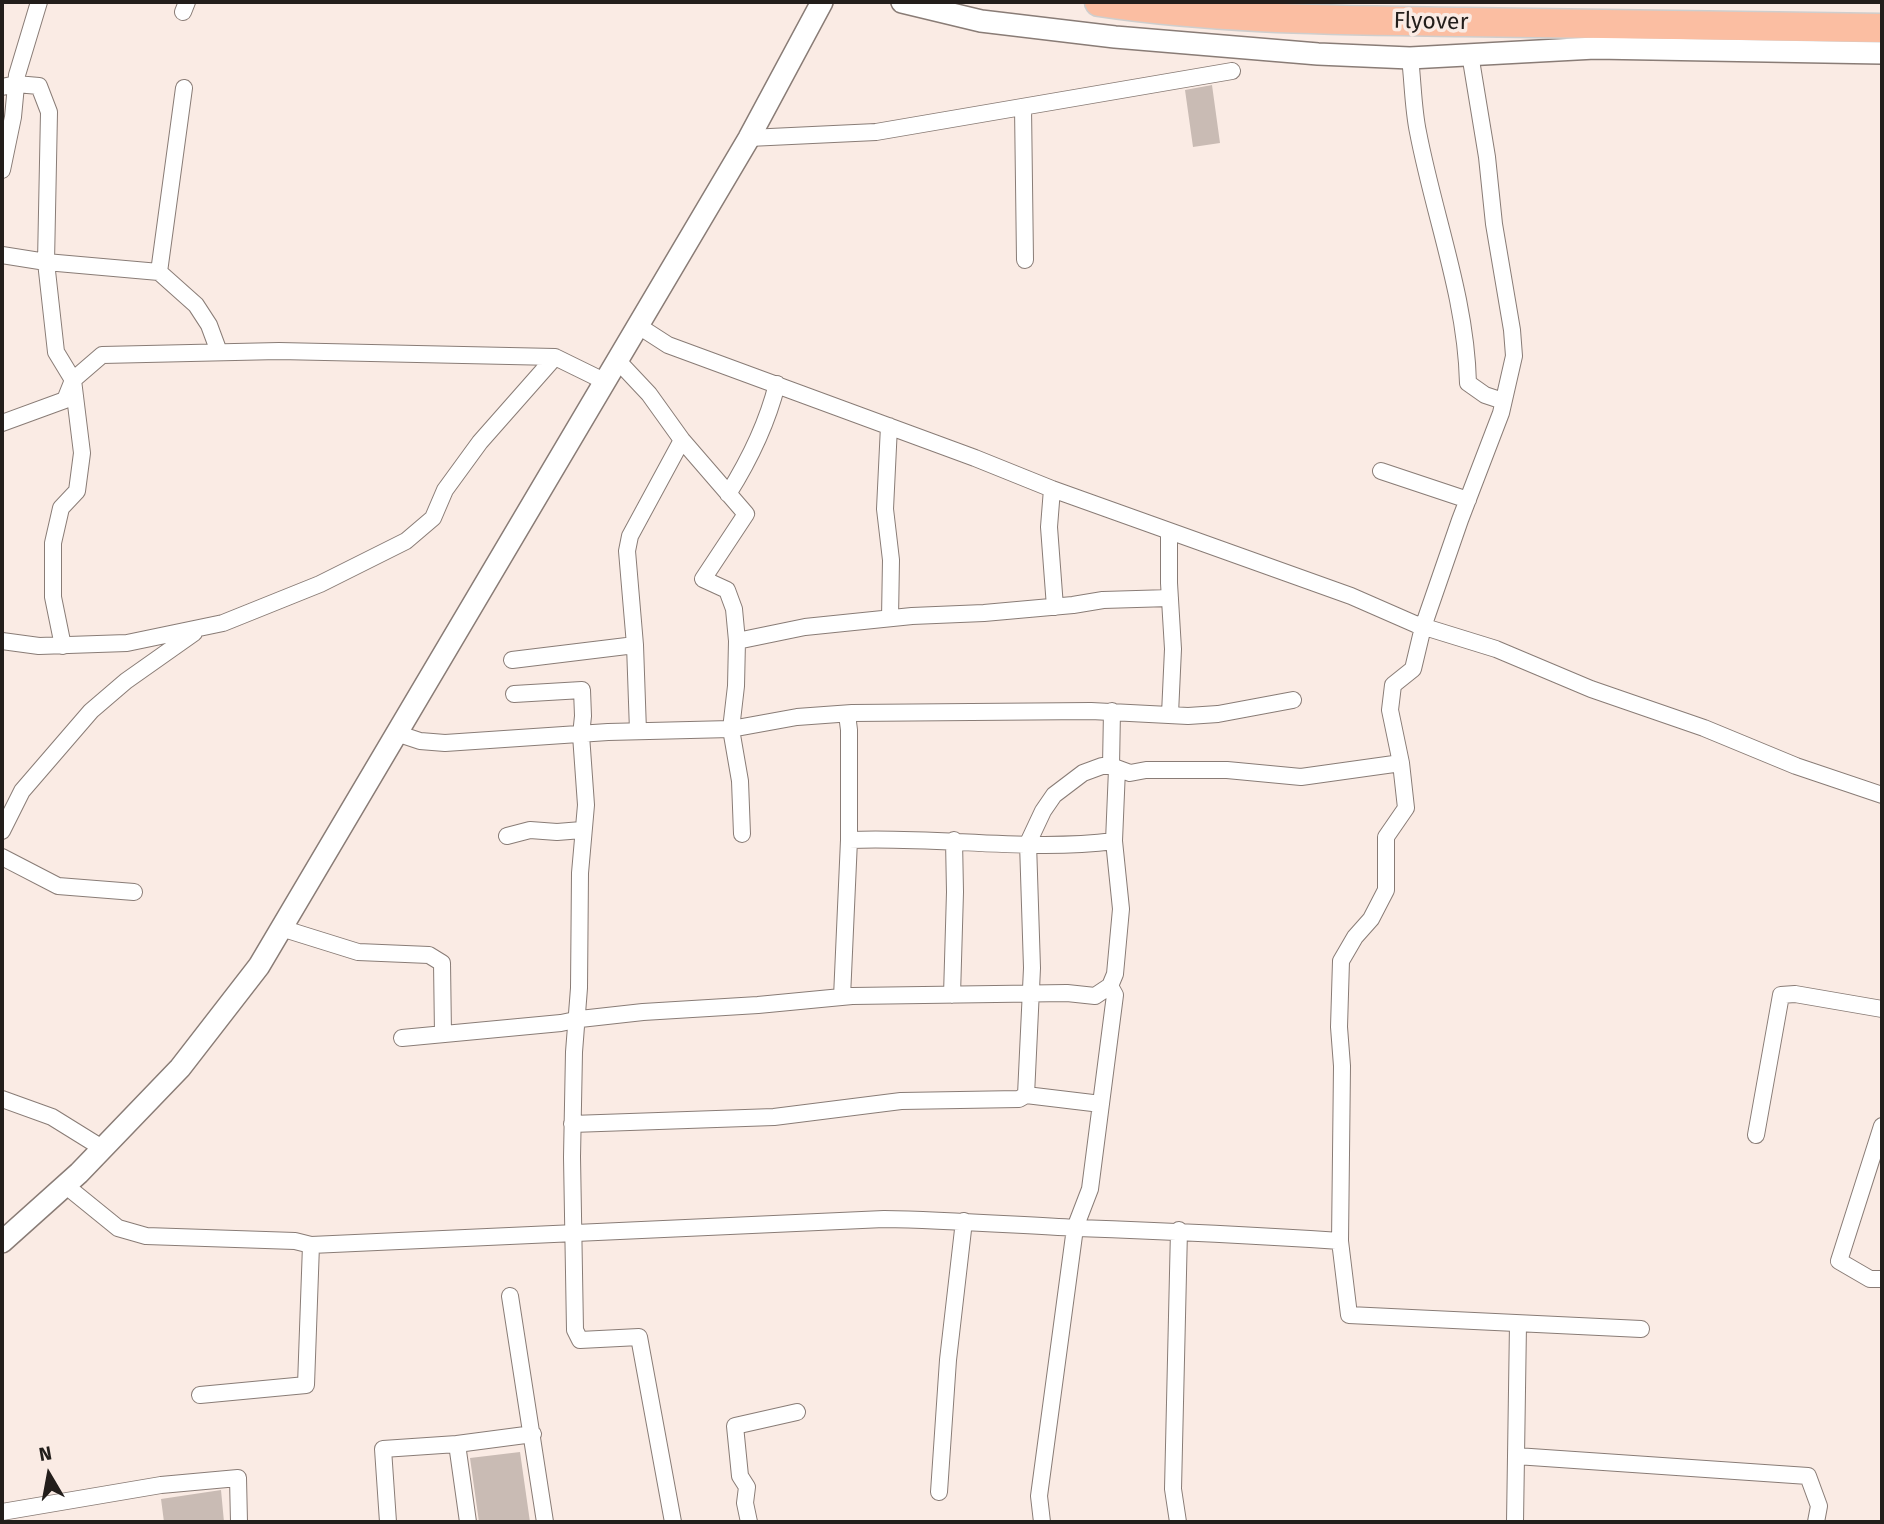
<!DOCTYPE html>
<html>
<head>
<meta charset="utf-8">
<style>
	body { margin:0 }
	#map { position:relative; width:1884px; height:1524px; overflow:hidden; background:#faebe4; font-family:"Fira Sans",sans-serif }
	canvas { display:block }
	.frame { position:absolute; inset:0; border:4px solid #231e1b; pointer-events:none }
	.north { position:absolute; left:14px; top:1440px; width:70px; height:70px; -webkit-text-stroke:5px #faebe4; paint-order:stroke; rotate:350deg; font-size:19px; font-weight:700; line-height:28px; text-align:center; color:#231e1b }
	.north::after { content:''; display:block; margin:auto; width:24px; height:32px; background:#231e1b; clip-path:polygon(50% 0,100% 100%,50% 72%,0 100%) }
</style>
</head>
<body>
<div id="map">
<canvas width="1884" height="1524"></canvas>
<div class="frame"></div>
<div class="north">N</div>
</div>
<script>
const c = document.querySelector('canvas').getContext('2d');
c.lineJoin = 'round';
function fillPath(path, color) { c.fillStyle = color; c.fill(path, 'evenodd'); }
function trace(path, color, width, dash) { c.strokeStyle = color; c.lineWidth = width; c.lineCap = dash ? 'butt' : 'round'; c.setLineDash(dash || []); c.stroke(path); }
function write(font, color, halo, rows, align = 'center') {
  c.font = font + ' "Fira Sans",sans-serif'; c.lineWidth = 7; c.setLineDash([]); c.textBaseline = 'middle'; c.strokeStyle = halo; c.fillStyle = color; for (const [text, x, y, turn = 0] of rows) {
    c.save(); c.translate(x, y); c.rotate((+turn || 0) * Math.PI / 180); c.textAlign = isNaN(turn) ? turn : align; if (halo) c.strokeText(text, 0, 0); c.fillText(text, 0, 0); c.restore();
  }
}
fillPath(new Path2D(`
	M1212 85 1220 143 1193 147 1185 90Z
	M520 1452 530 1522H479L470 1458Z
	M221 1490 224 1522H164L161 1499Z`), '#c9bbb4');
const minor = new Path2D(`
	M183 12 187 2
	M1470 54 1487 157 1494 224 1512 330 1514 356 1501 413 1460 520 1423 627 1413 669 1393 685 1390 710 1401 763 1406 808 1386 837V890L1371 919 1355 937 1341 961 1339 1027 1342 1066 1340 1241 1349 1315 1641 1329
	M1410 58C1413 83 1413 108 1418 132 1434 216 1466 297 1468 383L1485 395 1503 401
	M2 87 16 84 39 86 49 112 46 262 56 352 73 380 82 453 77 491 61 508 53 543V597L63 646
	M1023 107 1025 260
	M749 138 876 132 1232 71
	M2 170 13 117 17 75 39 2
	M2 255 46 262 159 272 196 305 209 325 219 352
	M159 272 184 88
	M637 325 668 345 975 458 1052 489 1351 596 1415 624 1496 649 1591 689 1704 728 1796 766 1882 795
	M617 360 649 394 682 440 746 514 703 579 727 590 734 609 737 641 736 686 731 729 740 781 742 834
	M2 423 65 400 73 380 102 355 279 351 555 357 604 381
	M889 426 885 509 891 560 890 618
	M1381 471 1468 500
	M1052 489 1049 527 1055 607
	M728 494C750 459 767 424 777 384
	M1169 532V583L1173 649 1170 714
	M2 641 39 646 127 643 223 623 320 584 406 541 433 518 445 490 480 442 555 357
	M737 641 805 627 912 616 984 613 1073 605 1103 600 1170 598
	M512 660 635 645
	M514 694 582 690 583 716 581 735 586 805 580 873 579 988 574 1052 572 1157 575 1330 580 1340 639 1337 673 1522
	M638 731 635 645 627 551 630 536 682 440
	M396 733 420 741 445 743 608 732 731 729 797 717 852 713 1091 711 1188 716 1218 714 1293 700
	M1111 766 1112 711
	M2 831 22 791 91 711 126 681 194 633
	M507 836 530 830 557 832 582 830
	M849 840C936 836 1029 852 1114 841
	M2 857 58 886 134 892
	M281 928 358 952 429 955 442 963 443 1034
	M952 995 955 892 954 840
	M842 997 849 840V730L847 714
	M402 1038 561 1023 580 1019 643 1012 758 1005 852 996 1067 993 1095 996 1110 986 1115 974 1121 909 1114 841 1117 769
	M1026 1095 1032 968 1028 843 1043 811 1054 795 1083 773 1102 766H1111L1130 773 1146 770H1227L1301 777 1401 763
	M2 1099 52 1117 102 1148
	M572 1124 774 1117 901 1101 1019 1099 1026 1095 1101 1104
	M1882 1126 1839 1261 1870 1279H1882
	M1756 1135 1781 995 1795 994 1882 1009
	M65 1185 118 1228 146 1236 295 1241 311 1245 884 1219C949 1220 1013 1225 1077 1228 1165 1231 1252 1235 1340 1241
	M510 1296 545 1522
	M200 1395 306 1385 311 1245
	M457 1444 468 1522
	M1516 1456 1808 1476 1819 1506 1816 1522
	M939 1492 948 1360 964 1221
	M2 1512 161 1485 238 1478 239 1522
	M388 1522 383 1449 457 1444 533 1434
	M749 1522 745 1503 747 1487 740 1476 735 1426 797 1412
	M1042 1522 1039 1496 1075 1228 1090 1189 1115 995 1110 986
	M1178 1522 1173 1489 1179 1230
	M1515 1522 1518 1324`);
const tertiary = new Path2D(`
	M902 2 981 21 1115 37 1318 54 1410 58 1595 48 1882 53
	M2 1242 79 1173 180 1068 259 966 749 138 822 2`);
const trunk = new Path2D(`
	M1099 2C1219 20 1342 20 1464 22 1603 24 1743 26 1882 28`);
trace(minor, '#897c76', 18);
trace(tertiary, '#897c76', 24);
trace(trunk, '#cfcecd', 31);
trace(minor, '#fff', 16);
trace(tertiary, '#fff', 21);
trace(trunk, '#fbbea2', 28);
write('23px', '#231e1b', '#faebe4', [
	["Flyover",1431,22,1]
]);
</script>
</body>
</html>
